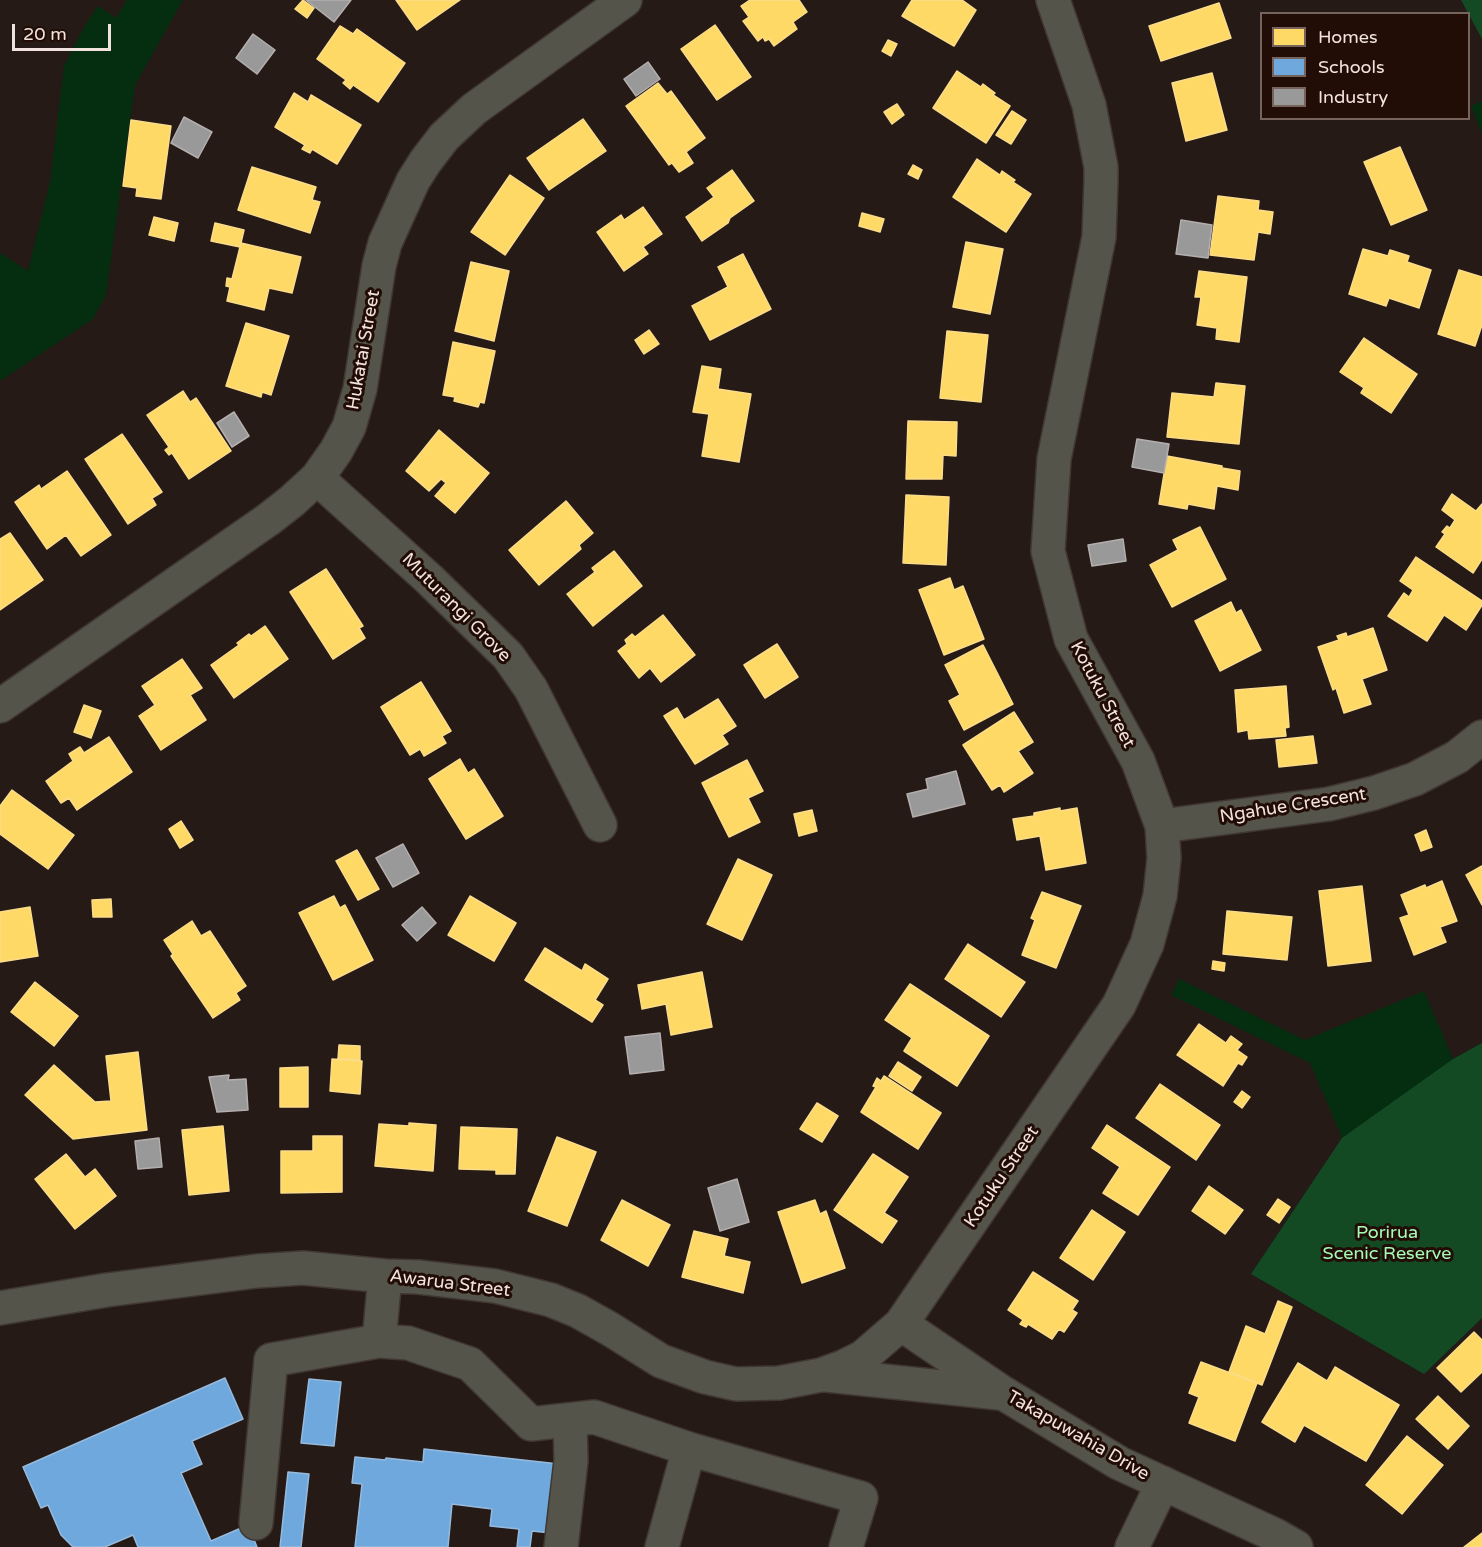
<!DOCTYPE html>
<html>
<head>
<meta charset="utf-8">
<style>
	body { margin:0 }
	#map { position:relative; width:1482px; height:1547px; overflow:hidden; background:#251a15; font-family:"Varela Round",sans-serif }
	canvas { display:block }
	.legend { position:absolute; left:1260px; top:12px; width:210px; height:108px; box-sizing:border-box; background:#210d06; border:2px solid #75635c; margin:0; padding:8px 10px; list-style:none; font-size:18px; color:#f3e3de }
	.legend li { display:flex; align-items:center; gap:12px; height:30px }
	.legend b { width:30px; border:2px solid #75635c }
	.scale { position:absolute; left:12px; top:24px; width:99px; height:27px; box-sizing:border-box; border:3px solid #f3e3de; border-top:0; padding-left:8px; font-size:18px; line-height:21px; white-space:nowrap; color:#f3e3de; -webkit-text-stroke:4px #210d06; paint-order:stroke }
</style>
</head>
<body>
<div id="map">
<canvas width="1482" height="1547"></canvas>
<ul class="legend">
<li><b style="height:16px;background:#ffd966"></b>Homes</li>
<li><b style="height:16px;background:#6fa8dc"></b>Schools</li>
<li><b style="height:16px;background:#999"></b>Industry</li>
</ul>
<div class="scale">20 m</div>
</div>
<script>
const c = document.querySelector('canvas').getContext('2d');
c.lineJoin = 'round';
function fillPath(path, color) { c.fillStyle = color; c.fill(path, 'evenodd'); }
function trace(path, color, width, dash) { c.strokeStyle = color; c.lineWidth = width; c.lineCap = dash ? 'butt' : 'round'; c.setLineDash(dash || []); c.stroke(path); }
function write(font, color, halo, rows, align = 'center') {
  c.font = font + ' "Varela Round",sans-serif'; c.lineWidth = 6; c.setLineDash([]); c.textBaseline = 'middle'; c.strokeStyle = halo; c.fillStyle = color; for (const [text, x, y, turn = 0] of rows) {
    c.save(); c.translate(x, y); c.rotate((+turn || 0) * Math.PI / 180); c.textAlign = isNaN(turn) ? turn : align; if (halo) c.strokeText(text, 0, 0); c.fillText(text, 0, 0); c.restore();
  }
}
fillPath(new Path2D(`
	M127 0H183L135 85 106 295 93 319 0 381V253L28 271 50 182 64 66 84 27 98 6 116 18Z
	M1482 101V133L1471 106Z
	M1179 979 1305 1040 1424 991 1453 1059 1482 1043V1318L1424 1374 1251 1274 1342 1138 1310 1063 1171 995Z`), '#052e11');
fillPath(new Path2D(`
	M1461 0H1482V39Z
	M1482 1043V1318L1424 1374 1251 1274 1342 1138 1453 1059Z`), '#134a24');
const homes = new Path2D(`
	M303 0 314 8 307 18 295 9Z
	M396 0H460L417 30Z
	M750 0H799L807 12 793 22 797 29 774 46 769 39 765 41 763 37 758 41 743 21 749 17 741 6Z
	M912 0H962L976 10 954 46 902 16Z
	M1219 3 1231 38 1161 61 1149 26Z
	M715 25 751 77 717 100 681 49Z
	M340 26 353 34 357 29 405 63 378 102 353 85 350 89 343 83 346 80 317 59Z
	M888 40 897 44 891 56 882 51Z
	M957 71 981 87 983 84 995 93 993 95 1010 106 986 143 933 108Z
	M1212 73 1227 130 1186 141 1172 83Z
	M658 83 667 94 671 91 705 138 686 152 693 163 679 172 672 163 669 165 626 106Z
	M294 93 308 102 311 95 361 125 337 164 312 149 310 153 302 149 305 145 275 127Z
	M897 104 904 115 892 124 884 112Z
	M1012 111 1026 120 1011 144 996 135Z
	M583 119 606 151 549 190 527 158Z
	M131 120 171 126 161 199 136 196 137 188 123 186Z
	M1400 147 1427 210 1391 225 1364 162Z
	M977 159 1000 175 1002 171 1015 180 1013 182 1031 194 1006 232 953 197Z
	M913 165 922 170 918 179 908 174Z
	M252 167 316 187 312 200 320 202 310 233 238 210Z
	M732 170 754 201 730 218 728 223 702 241 686 217 714 197 707 188Z
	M510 175 544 198 505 255 471 232Z
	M1218 196 1259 201 1258 210 1273 212 1270 234 1258 232 1254 260 1210 255Z
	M643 207 662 234 643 247 648 254 624 271 597 232 621 215 624 220Z
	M862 213 884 219 880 232 859 226Z
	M154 217 178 223 174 241 149 235Z
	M215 223 244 230 240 247 211 241Z
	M966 242 1003 249 990 314 953 307Z
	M241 243 301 257 292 293 269 288 264 310 227 301 230 287 226 286 227 278 232 279Z
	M1363 249 1388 256 1390 250 1409 256 1407 262 1431 270 1419 308 1389 298 1386 306 1349 294Z
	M743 254 771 309 710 340 692 306 728 287 718 267Z
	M471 262 509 271 494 341 455 331Z
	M1459 270 1482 277V325L1475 346 1438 334Z
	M1199 271 1247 277 1239 342 1216 339 1217 328 1197 325 1201 297H1195Z
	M246 323 289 336 271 395 262 392 261 397 226 386Z
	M649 330 659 344 644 354 635 340Z
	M947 331 988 335 981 402 940 398Z
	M1364 338 1417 374 1391 413 1361 393 1364 388 1340 372Z
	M453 342 495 351 484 403 480 402 478 407 454 401 455 397 443 395Z
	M702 366 721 369 718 389 751 394 739 462 702 456 709 414 693 412Z
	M1216 383 1245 386 1239 444 1167 437 1172 393 1214 397Z
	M183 391 190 402 196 398 231 451 189 479 172 453 169 455 165 450 169 447 147 415Z
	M908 421 957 422 956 456 943 455 942 479H906Z
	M439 430 489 473 455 513 435 496 446 483 441 479 429 491 406 471Z
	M122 434 162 492 152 498 156 505 128 524 85 459Z
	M1167 456 1222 466V468L1240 471 1238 490 1217 486 1214 509 1188 504 1187 509 1159 504Z
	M67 471 111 535 81 556 66 535 47 549 15 502 39 485 41 489Z
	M1452 494 1476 511 1482 504V559L1473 573 1436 547 1445 534 1442 532 1447 526 1450 528 1455 520 1442 510Z
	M906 495 949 497 946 565 903 563Z
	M566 501 593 533 579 545 581 549 539 585 509 550Z
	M1200 527 1226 579 1172 607 1150 565 1178 550 1173 540Z
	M10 533 43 580 0 610V539Z
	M614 551 642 586 593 626 567 594 595 572 592 568Z
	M1416 557 1482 601V605L1466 630 1444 615 1427 641 1388 616 1404 593 1409 597 1413 590 1400 581Z
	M326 569 363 626 359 628 365 638 333 659 290 592Z
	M950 578 954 590 963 586 984 639 944 655 919 590Z
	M1231 602 1236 613 1241 610 1261 650 1220 671 1195 621Z
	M663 615 695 655 661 682 650 668 639 678 618 651 627 644 625 640 632 634 635 637Z
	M265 626 288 659 234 698 211 665 239 645 237 643 249 634 251 636Z
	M1373 628 1387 670 1362 679 1371 704 1344 713 1336 688 1333 690 1318 647 1339 640 1337 636 1346 633 1347 637Z
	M777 644 798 677 765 698 744 665Z
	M983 645 1013 704 964 730 949 701 960 695 945 665Z
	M182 659 202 688 190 695 206 720 161 750 139 716 155 705 142 686Z
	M421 682 451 731 442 736 446 743 424 756 420 749 410 755 381 707Z
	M1286 686 1289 727 1285 728 1286 736 1249 739 1248 730 1238 732 1235 690Z
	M718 699 736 726 722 735 728 744 695 764 664 716 677 708 684 720Z
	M84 705 101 711 91 738 74 732Z
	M1014 712 1033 742 1018 751 1033 773 1004 792 1000 785 992 790 963 745Z
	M1313 736 1317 763 1279 767 1276 740Z
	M109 737 132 772 77 810 69 798 61 803 46 781 73 761 69 754 80 747 84 753Z
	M460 759 468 773 474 769 503 816 466 839 429 779Z
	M747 760 763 791 748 798 760 822 729 837 702 783Z
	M12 790 74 835 48 869 0 834V806Z
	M1060 808V811L1077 808 1086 863 1046 870 1040 836 1017 840 1013 819 1034 816V813Z
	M812 810 817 831 799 836 794 814Z
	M181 821 193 840 180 848 169 829Z
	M1426 830 1432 847 1421 851 1415 835Z
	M357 850 379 889 358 900 336 861Z
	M738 859 772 875 742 940 707 924Z
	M1482 866V905L1466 875Z
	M1442 881 1457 921 1440 927 1446 942 1414 955 1400 918 1409 915 1401 895 1425 885 1426 888Z
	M1362 886 1371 961 1328 966 1319 891Z
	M1042 892 1081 906 1056 968 1022 955 1035 920 1031 918Z
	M334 896 340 908 345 905 373 960 333 980 299 913Z
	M470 896 516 923 494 961 448 935Z
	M111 899 112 917H93L92 900Z
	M30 907 38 956 0 962V912Z
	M1227 911 1292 917 1287 960 1223 954Z
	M192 921 201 936 210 931 246 986 236 993 240 1000 213 1018 171 956 173 954 164 940Z
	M968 944 1025 982 1001 1017 945 979Z
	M545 948 582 971 585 964 608 979 595 1000 603 1005 592 1022 525 980Z
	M1213 961 1225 963 1224 971 1212 969Z
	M702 972 712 1027 671 1035 666 1004 642 1009 638 985Z
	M35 982 78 1016 54 1046 11 1012Z
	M910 984 989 1036 957 1086 904 1051 912 1038 885 1020Z
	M1199 1024 1226 1043 1231 1036 1242 1044 1237 1050 1247 1057 1242 1065 1238 1063 1223 1086 1177 1055Z
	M339 1045 360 1046V1060L338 1059Z
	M138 1052 147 1130 73 1139 25 1095 54 1065 95 1102 111 1101 106 1056Z
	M332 1059 362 1061 360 1094 330 1091Z
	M898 1062 921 1077 912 1091 889 1076Z
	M308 1067V1107H280V1068Z
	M884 1076 941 1113 918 1149 861 1112 876 1087 873 1086 877 1078 881 1081Z
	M1160 1084 1220 1125 1196 1160 1136 1118Z
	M1242 1091 1250 1097 1242 1108 1234 1102Z
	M817 1103 838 1116 822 1142 800 1129Z
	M409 1123 436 1125 433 1171 375 1166 379 1124 409 1126Z
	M1107 1125 1170 1167 1138 1215 1103 1193 1120 1167 1092 1148Z
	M223 1126 229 1191 189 1195 182 1130Z
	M461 1127 517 1129 515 1174H496V1170L459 1169Z
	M313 1136H342V1192L281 1193V1151H313Z
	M557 1137 596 1152 567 1226 528 1211Z
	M66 1154 85 1177 95 1169 116 1196 75 1229 35 1179Z
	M873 1154 908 1177 884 1213 897 1221 882 1243 834 1210Z
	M1209 1186 1243 1210 1225 1234 1192 1211Z
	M1278 1199 1290 1207 1279 1223 1267 1215Z
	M622 1200 670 1225 648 1266 601 1240Z
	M815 1200 820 1214 826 1211 845 1268 802 1283 778 1212Z
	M1092 1210 1125 1232 1093 1280 1060 1258Z
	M694 1231 728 1239 724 1256 750 1262 743 1293 682 1277Z
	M1033 1272 1078 1301 1072 1310 1077 1313 1064 1332 1059 1329 1052 1339 1028 1324 1026 1327 1020 1324 1023 1320 1008 1310Z
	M1278 1301 1292 1307 1262 1385 1229 1372 1246 1326 1265 1334Z
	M1474 1332 1482 1340V1372L1461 1392 1437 1368Z
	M1201 1362 1257 1383 1235 1441 1189 1423 1199 1397 1189 1393Z
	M1298 1363 1327 1381 1335 1367 1399 1405 1366 1461 1304 1425 1295 1442 1262 1422Z
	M1438 1396 1469 1426 1448 1449 1416 1419Z
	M1407 1436 1443 1465 1402 1514 1366 1485Z
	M1482 1533V1547H1464Z`);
fillPath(homes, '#ffd966');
trace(homes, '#fbdc8a', 1.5);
const schools = new Path2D(`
	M225 1378 243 1419 192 1441 202 1464 181 1473 211 1541 248 1525 257 1547H138L133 1535 105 1547H73L61 1535 48 1505 41 1508 23 1467Z
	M309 1379 341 1382 334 1446 301 1443Z
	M424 1449 559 1464 551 1533 532 1531 530 1547H517L519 1529 490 1526 492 1509 452 1504 448 1547H355L362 1484 352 1483 355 1457 385 1460 386 1458 423 1462Z
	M288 1472 309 1474 301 1547H280Z`);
fillPath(schools, '#6fa8dc');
trace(schools, '#97badd', 1.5);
const industry = new Path2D(`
	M306 0H351L334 22Z
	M253 34 275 50 257 74 236 58Z
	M648 62 660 79 636 96 624 79Z
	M184 117 212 132 198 158 171 143Z
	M1181 220 1212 225 1208 258 1176 254Z
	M234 412 249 436 232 447 217 423Z
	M1137 439 1169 444 1164 473 1132 467Z
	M1123 539 1126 561 1092 566 1088 545Z
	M956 771 965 804 913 817 907 794 928 789 926 779Z
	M403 844 419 873 393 887 376 858Z
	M422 907 436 923 417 941 402 925Z
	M660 1033 664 1070 630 1074 625 1037Z
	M229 1075 228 1080 246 1079 248 1110 217 1112 209 1077Z
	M159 1138 162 1167 138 1169 135 1141Z
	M737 1179 749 1222 720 1231 708 1188Z`);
fillPath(industry, '#999');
trace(industry, '#b4afae', 1.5);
const minor = new Path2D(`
	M317 478 429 579 508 656 531 689 600 825
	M0 706 269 519 292 501 317 478 336 451 349 427 360 389 379 266 385 243 413 181 425 162 444 137 474 109 625 0
	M1162 826 1329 804 1374 793 1415 779 1457 757 1482 737
	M385 1276 379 1341 408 1343 470 1364 531 1424 594 1417 689 1449 861 1498 846 1547
	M0 1308 107 1290 257 1271 303 1268 385 1276 418 1277 495 1286 551 1300 578 1311 610 1329 661 1361 705 1377 736 1384 779 1383 821 1375 843 1367 863 1357 901 1324 1119 1005 1147 944 1160 896 1164 858 1162 826 1138 761 1071 639 1048 551 1054 459 1099 237 1101 180V167L1089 105 1053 0
	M901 1324 1003 1393 1119 1463 1275 1535 1296 1547
	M826 1375 999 1393
	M256 1523 271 1360 379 1341
	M561 1547 571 1461 570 1420
	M662 1547 689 1449
	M1132 1547 1163 1483`);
trace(minor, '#403733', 36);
trace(minor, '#54544a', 33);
write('18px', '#f3e3de', '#210d06', [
	["Hukatai Street",364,350,-80],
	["Muturangi Grove",456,608,45],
	["Kotuku Street",1102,695,62],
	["Ngahue Crescent",1293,806,-9],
	["Kotuku Street",1002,1177,-56],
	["Awarua Street",450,1284,7],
	["Takapuwahia Drive",1078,1436,30]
]);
write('18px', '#a5fcb7', '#210d06', [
	["Porirua",1387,1233],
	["Scenic Reserve",1387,1254]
]);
</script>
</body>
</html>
